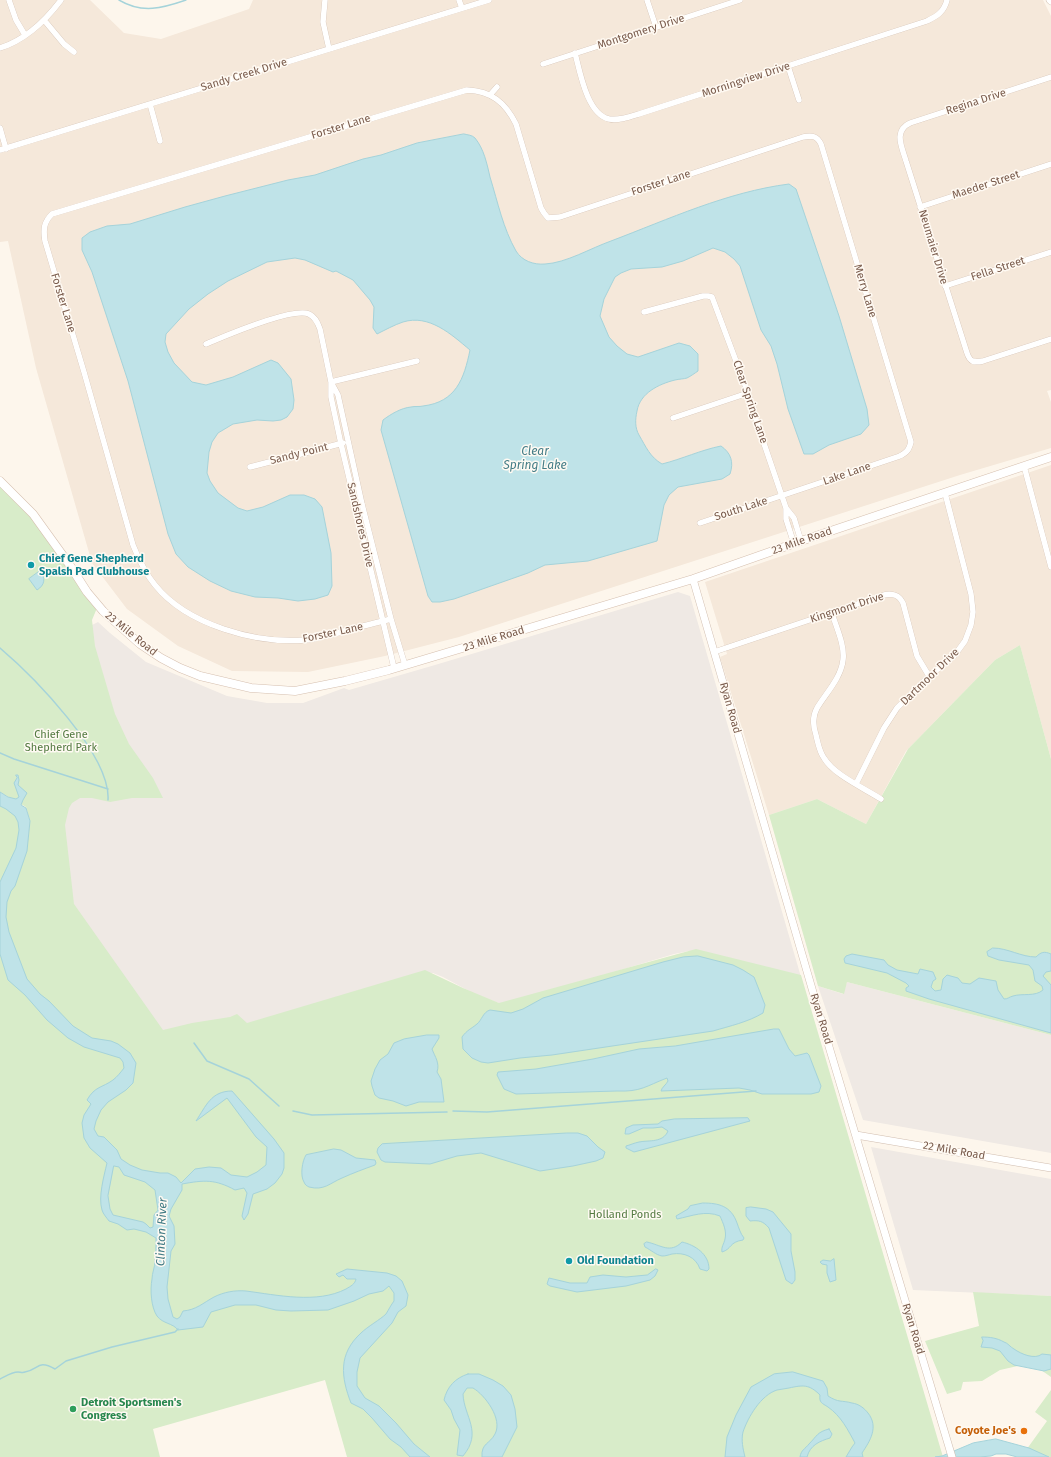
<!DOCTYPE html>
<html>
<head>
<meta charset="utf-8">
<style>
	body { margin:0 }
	canvas { display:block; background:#fdf6ec }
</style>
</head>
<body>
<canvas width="1051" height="1457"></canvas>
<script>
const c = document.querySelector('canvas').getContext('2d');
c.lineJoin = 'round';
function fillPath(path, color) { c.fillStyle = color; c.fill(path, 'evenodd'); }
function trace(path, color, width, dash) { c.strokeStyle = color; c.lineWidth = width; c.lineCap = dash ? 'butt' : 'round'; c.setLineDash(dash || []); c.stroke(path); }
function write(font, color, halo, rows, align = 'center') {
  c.font = font + ' "Fira Sans",sans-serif'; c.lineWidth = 3; c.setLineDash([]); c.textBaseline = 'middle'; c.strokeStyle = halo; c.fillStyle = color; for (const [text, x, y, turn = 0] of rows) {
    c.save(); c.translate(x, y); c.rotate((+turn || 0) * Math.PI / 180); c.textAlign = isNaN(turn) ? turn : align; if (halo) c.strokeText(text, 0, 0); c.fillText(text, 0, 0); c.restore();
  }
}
fillPath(new Path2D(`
	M0 0H90L124 33 161 39 249 9 253 0H1043L1051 16V390L1047 391 1051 402V448L960 475 459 637 385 656 308 672 232 671 178 646 127 609 92 563 36 368 8 241 0 242Z
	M1051 465V759L1020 645 995 660 906 751 866 824 817 799 769 815 720 657 727 654 705 582Z`), '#f5e8da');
fillPath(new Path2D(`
	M678 592 690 596 801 977 689 951 674 954 550 991 501 1004 471 992 443 977 433 973H424L264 1021 165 1041 31 868 39 774 130 750 116 719 88 627 98 622 110 633 146 662 227 696 267 703H303L344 688 349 690 435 665Z
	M847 982 1051 1035V1153L863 1120 818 986 843 994Z
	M871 1147 1051 1179V1296L913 1290Z`), '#efe9e4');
fillPath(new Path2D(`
	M0 484 21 504 97 608 92 620 95 646 115 714 129 744 153 778 163 798H132L110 802 92 798H80L72 803 69 808 65 825 74 904 163 1030 192 1023 230 1017 237 1014 247 1023 425 970 463 988 499 1003 696 949 801 975 943 1457H347L325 1380 153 1429 160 1457H0V801L30 822V821L26 807 0 792Z
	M1020 645 1051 759V1035L847 982 844 994 818 986 769 815 817 799 866 824 908 749 995 660Z
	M973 1292 1051 1296V1377L1031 1363 1000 1370 982 1381 963 1382 961 1390 947 1394 925 1341 979 1326Z
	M1051 1390V1457H1032L1024 1453 1047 1421 1035 1412Z`), '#d8ecc9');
const water = new Path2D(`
	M464 134C468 135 472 135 475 138 484 149 487 164 490 177 498 203 503 228 516 251 522 261 534 265 545 264 566 263 591 248 611 241 669 219 727 192 789 184L796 189 839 316 867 409 869 425 861 434 829 445 813 454H804L788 409 777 364 771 346 761 330 740 266 734 259 725 252 713 248 683 261 662 267 631 269 621 273 615 277 604 299 600 316 609 337 617 346 627 354 638 357 679 343 690 346 698 354V371C695 373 691 376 687 378 684 379 679 379 675 380 659 384 640 393 637 411 635 420 635 428 639 435 646 447 650 457 662 464 682 459 701 450 721 446 731 453 734 462 730 474L722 479 678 487 669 495 664 505 657 541 588 561 545 565 528 573 454 599 440 602H432L428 596 381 430 383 420C391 414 401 408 411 407 415 406 419 407 423 406 456 402 464 379 470 350 451 334 429 314 403 322 394 325 385 330 377 334L373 328 374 307 370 300 353 280 336 271 333 272 305 260 295 258 267 262 228 281 208 294 189 309 166 334 165 342 168 352 174 363 192 382 206 385 233 377 271 360 278 363 291 379 294 400 293 409 287 417 281 420 273 421 257 420 233 424 218 433 212 442 209 452 207 473 210 481 218 493 238 508 247 511 263 507 290 495H304L315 499 322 507 331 553 332 586 328 595 315 599 298 601 278 598 255 597 231 591 210 581 188 567 176 554 168 534 128 381 92 272 82 250V238L90 232 107 226 130 224 185 207 225 196 288 180 315 175 363 159 381 155 417 143Z
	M40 571C46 578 45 585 37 590L29 579Z
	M16 775H18L19 780 18 785 27 793 23 800 21 805 26 808 30 821 27 851 15 886 11 891 7 902 6 917 9 932 27 979 40 994 49 1001 73 1026 92 1038 111 1041 118 1044 130 1053 136 1063 133 1083 126 1090 108 1102 101 1110 96 1121 94 1129 98 1136 104 1137 117 1150 121 1159 130 1165 142 1170 160 1173H168L176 1177 181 1183 195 1169 209 1167 221 1168 231 1175 247 1177 257 1172 266 1165 267 1147 256 1137 227 1098 196 1121C206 1106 211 1091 232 1091L274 1139 284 1153V1168L282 1174 275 1183 267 1189 253 1194 248 1214 244 1220 242 1216 247 1193 244 1188 235 1190C215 1179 204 1180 182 1184V1190L171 1209 169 1216 174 1226 175 1244 171 1251 167 1287 168 1299 173 1317 177 1319 180 1317 183 1311C196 1310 203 1303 214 1297 224 1292 235 1290 246 1291 277 1295 317 1304 346 1289 351 1286 355 1284 356 1279H347L343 1275 339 1277 336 1274 347 1269 387 1273 396 1276 402 1281 408 1295 406 1306 398 1312 392 1323 360 1358 357 1372V1386L365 1398 379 1406 396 1423 414 1444 430 1457H410L401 1447 390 1439 372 1418 363 1409 351 1403C341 1377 338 1354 361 1333 367 1327 381 1319 386 1314 389 1309 391 1305 394 1301V1293L389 1286 383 1291 369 1294 354 1301 328 1310 291 1311 276 1310 256 1305H235L211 1312 203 1327 178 1330C173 1323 163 1324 157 1316 151 1307 150 1290 152 1279 152 1273 155 1267 155 1261 156 1253 156 1246 156 1238L146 1232 134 1229 127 1230 118 1224 109 1221C107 1218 103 1214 102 1210 98 1197 104 1176 107 1163L90 1148 84 1138 82 1123 84 1115 91 1104 87 1100C95 1086 102 1088 113 1080 117 1077 121 1072 124 1068L123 1062 120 1058 84 1047 68 1038 47 1020 25 995 8 980 0 954V882L16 848 19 830 18 822 15 816 6 809 0 806V792L8 797 16 799 19 797 14 783 17 778ZM114 1166 119 1167 124 1175 145 1182 155 1190 158 1210 154 1215 153 1227 150 1228 146 1224 143 1222 113 1215 110 1209 108 1196Z
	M993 948C1008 948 1021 957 1036 957 1041 952 1044 951 1051 954V971L1046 972 1043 976 1051 985V1033L929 999 906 991V988L909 986 906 983 887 973 845 963 844 959 846 956 852 954 884 960 888 965 897 970 918 974 920 969 933 972 936 979 933 981 931 987 935 991 941 990 943 979 947 975 958 978 962 983 970 984 979 978 996 981 998 990 1004 999C1008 999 1009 997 1013 996 1023 993 1035 997 1043 990L1042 986 1035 981 1033 970 1029 965 999 960 988 956 987 952Z
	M698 956 733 965 743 970 754 977 765 1005 763 1013C748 1022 730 1026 713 1031L552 1055 520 1058 488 1063 481 1062 472 1058 463 1049 462 1037C467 1030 471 1029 477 1024 482 1020 483 1012 490 1010L511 1013 523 1009 543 998 663 962 683 957Z
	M774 1029H779L789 1049 795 1056 807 1053 809 1055 821 1086 819 1092 811 1094H762L750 1090 739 1088 661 1091C662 1087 666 1085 668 1081L667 1078C646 1086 641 1092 617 1091L516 1094 504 1089 497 1075 498 1072 536 1069 593 1059 639 1049 675 1046Z
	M427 1035H439V1038L432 1049C435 1057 440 1063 437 1072L441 1079 444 1102H419L406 1106 393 1101 379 1098 375 1095 372 1086 371 1081 375 1069 380 1060 388 1054 394 1043 404 1039Z
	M748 1118 750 1121 634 1152 626 1148V1146C630 1145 634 1143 639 1142 649 1140 663 1143 668 1131L662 1127 653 1128H643L629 1134H625L626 1128 633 1125 658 1124 662 1121 674 1119Z
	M567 1133H578L587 1136 598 1147 605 1152 603 1158 596 1161 573 1166 540 1171 481 1153 457 1156 430 1164 385 1162 381 1160 377 1152 378 1148 382 1144Z
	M334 1149 341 1150 356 1158 375 1160 376 1163 375 1165C364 1169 353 1173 342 1178 330 1183 324 1191 309 1187 307 1186 305 1185 304 1182 300 1176 302 1161 306 1155Z
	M703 1203C719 1203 731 1206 737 1223 739 1228 740 1233 744 1238L743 1240C729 1242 732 1249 722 1252 721 1247 724 1244 725 1239 727 1231 723 1223 720 1216 705 1210 692 1216 677 1219L676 1216 688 1209 690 1206Z
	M751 1207 766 1209 773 1212 791 1234V1251L795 1272V1280L792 1284 786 1280 769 1228C763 1221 759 1220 750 1221L746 1216V1208Z
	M647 1242C661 1245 670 1254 682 1242 695 1245 709 1254 709 1269L707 1271 700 1269C696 1257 684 1252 672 1254 668 1255 666 1256 662 1256 656 1255 651 1250 645 1247L644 1244Z
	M834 1259 836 1280 830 1282 827 1273V1265L822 1264 820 1262 823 1260 830 1261Z
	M656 1269 658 1270 655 1276 650 1280 626 1286 577 1292 550 1286 547 1284 549 1278 570 1283H587L590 1277 603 1275 626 1277 647 1275Z
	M982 1337C990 1337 997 1338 1004 1342 1008 1343 1010 1347 1014 1349 1021 1354 1035 1360 1042 1354L1051 1355V1369L1044 1371 1014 1365 1008 1361 1000 1351 992 1348 981 1347 983 1341Z
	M793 1372 823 1381 827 1388 828 1396C839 1403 841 1400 852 1403 859 1404 864 1408 868 1413 879 1427 870 1441 862 1453L863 1457H846L852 1447 855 1443C848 1430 841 1416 828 1407 822 1403 819 1403 820 1395 809 1384 803 1385 789 1388 785 1389 781 1389 777 1390 761 1395 748 1417 743 1432 741 1440 743 1449 745 1457H725L727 1437 736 1415 751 1387 774 1374Z
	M468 1374H479L493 1380 503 1386 511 1395 515 1409 517 1427 502 1457H482C481 1443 490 1444 495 1434 503 1419 485 1395 473 1388H467L463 1394C464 1417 483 1432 463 1456L457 1455 460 1430 454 1419 451 1410 444 1400C447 1387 455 1378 468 1374Z
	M829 1429 832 1434 830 1438C820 1441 810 1445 807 1457H800C801 1450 805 1449 809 1444 817 1436 817 1432 829 1429Z
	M996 1439 1029 1448 1049 1457H1017L1006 1454H996L991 1456 979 1457H935L942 1456 973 1443Z`);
fillPath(water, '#bfe3e8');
trace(water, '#a5d3da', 1);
trace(new Path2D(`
	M119 0C142 14 163 8 186 0
	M0 648C33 676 111 755 108 800
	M0 753 14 759 108 789
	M194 1043 207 1061 249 1079 279 1106
	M293 1111 312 1115 447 1112
	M453 1111 487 1112 756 1091
	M0 1379C6 1376 12 1372 18 1372 20 1372 23 1373 25 1372 39 1370 37 1359 55 1369L66 1361 112 1347 175 1332 178 1329`), '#a5d3da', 1.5);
const minor = new Path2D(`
	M9 0 16 20 25 35
	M325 0 323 22 329 49
	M459 0 462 8
	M647 0 656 27
	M44 20 64 44 74 52
	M0 48C25 40 46 20 61 0
	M575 53C580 72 587 114 609 119 620 121 632 116 642 113L927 21C937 16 944 12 947 0
	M543 64 740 0
	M788 66 799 100
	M1051 77 910 123C893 131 902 147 906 161L967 353C970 362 974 363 983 361L1051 339
	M490 95 497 87
	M150 104 160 141
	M0 128 6 149
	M0 150 489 0
	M920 207 1051 164
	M945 286 1051 252
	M644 312 703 296H708L712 297 748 393 758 426 786 508V519L794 544
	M206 344C225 336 292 307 309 314 315 317 318 323 320 329L331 382V397L341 444 394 668
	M331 382 417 361
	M332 384 338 395 362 504 391 619 405 665
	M673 418 748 393
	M1024 466 1051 567
	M250 467 343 443
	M786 508 794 518 801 541
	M832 613C836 627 845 645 843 660 841 678 826 693 817 708 812 717 813 726 816 735 818 743 819 751 824 758 834 775 864 788 881 799
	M391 619C375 623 359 627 344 631 331 635 318 639 305 640 256 644 187 625 155 585 145 573 139 560 133 545L84 372 45 241C43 229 44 222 52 214L467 90C491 91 505 102 516 124L541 208 544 213 548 218 560 217 803 137C812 135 817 136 821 144L911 442C909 450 907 452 900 456L700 523
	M714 652 884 595C893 593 899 595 903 603L917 656 929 676
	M856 784 884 728 897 708 929 676 954 656 965 641 971 625 973 612 971 594 945 493`);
const tertiary = new Path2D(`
	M1050 0 1051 1
	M693 579 824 1030 952 1457
	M856 1135 1051 1168`);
const secondary = new Path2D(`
	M0 481 33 514 69 564 87 592 103 611 140 644 161 658 180 668 200 676 251 688 295 691 345 681 389 670 693 579 801 541 1051 457`);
trace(minor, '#d1beb0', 6);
trace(tertiary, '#d1beb0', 8);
trace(secondary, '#d6c0b0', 9);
trace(minor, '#fff', 5.5);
trace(tertiary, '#fff', 7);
trace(secondary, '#fff', 8);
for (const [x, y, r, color] of [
	[31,565,4,"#0f9aa8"],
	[569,1261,4,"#0f9aa8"],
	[73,1409,4,"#2e9e5b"],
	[1024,1431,4,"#e8710a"]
]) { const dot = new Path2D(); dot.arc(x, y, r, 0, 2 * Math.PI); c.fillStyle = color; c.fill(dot); trace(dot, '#fffaf3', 1.5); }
write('11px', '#7a5c4d', '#fffaf3', [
	["Montgomery Drive",641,32,-18],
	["Sandy Creek Drive",244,75,-17],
	["Morningview Drive",746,80,-18],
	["Regina Drive",976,102,-18],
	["Forster Lane",341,127,-17],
	["Forster Lane",661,183,-18],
	["Maeder Street",986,185,-18],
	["Neumaier Drive",933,247,73],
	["Fella Street",998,269,-18],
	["Merry Lane",865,291,73],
	["Forster Lane",63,303,73],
	["Clear Spring Lane",750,402,71],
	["Sandy Point",299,454,-14],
	["Lake Lane",847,474,-19],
	["South Lake",741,509,-18],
	["Sandshores Drive",360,525,77],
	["23 Mile Road",802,541,-19],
	["Kingmont Drive",847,608,-18],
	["Forster Lane",333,633,-12],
	["23 Mile Road",131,634,39],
	["23 Mile Road",494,639,-17],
	["Dartmoor Drive",930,677,-44],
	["Ryan Road",730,708,74],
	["Ryan Road",821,1019,73],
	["22 Mile Road",954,1151,10],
	["Ryan Road",913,1329,73]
]);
write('bold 11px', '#0d838f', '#fffaf3', [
	["Chief Gene Shepherd",39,559],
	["Spalsh Pad Clubhouse",39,572],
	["Old Foundation",577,1261]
], 'left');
write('11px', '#537a41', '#fffaf3', [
	["Chief Gene",61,735],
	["Shepherd Park",61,748],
	["Holland Ponds",625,1215]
]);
write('bold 11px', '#27864d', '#fffaf3', [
	["Detroit Sportsmen's",81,1403],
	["Congress",81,1416]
], 'left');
write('bold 11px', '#c56008', '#fffaf3', [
	["Coyote Joe's",1016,1431]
], 'right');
write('italic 12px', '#437c86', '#fffaf3', [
	["Clear",535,452],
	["Spring Lake",535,466],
	["Clinton River",162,1232,-88]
]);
</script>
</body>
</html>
